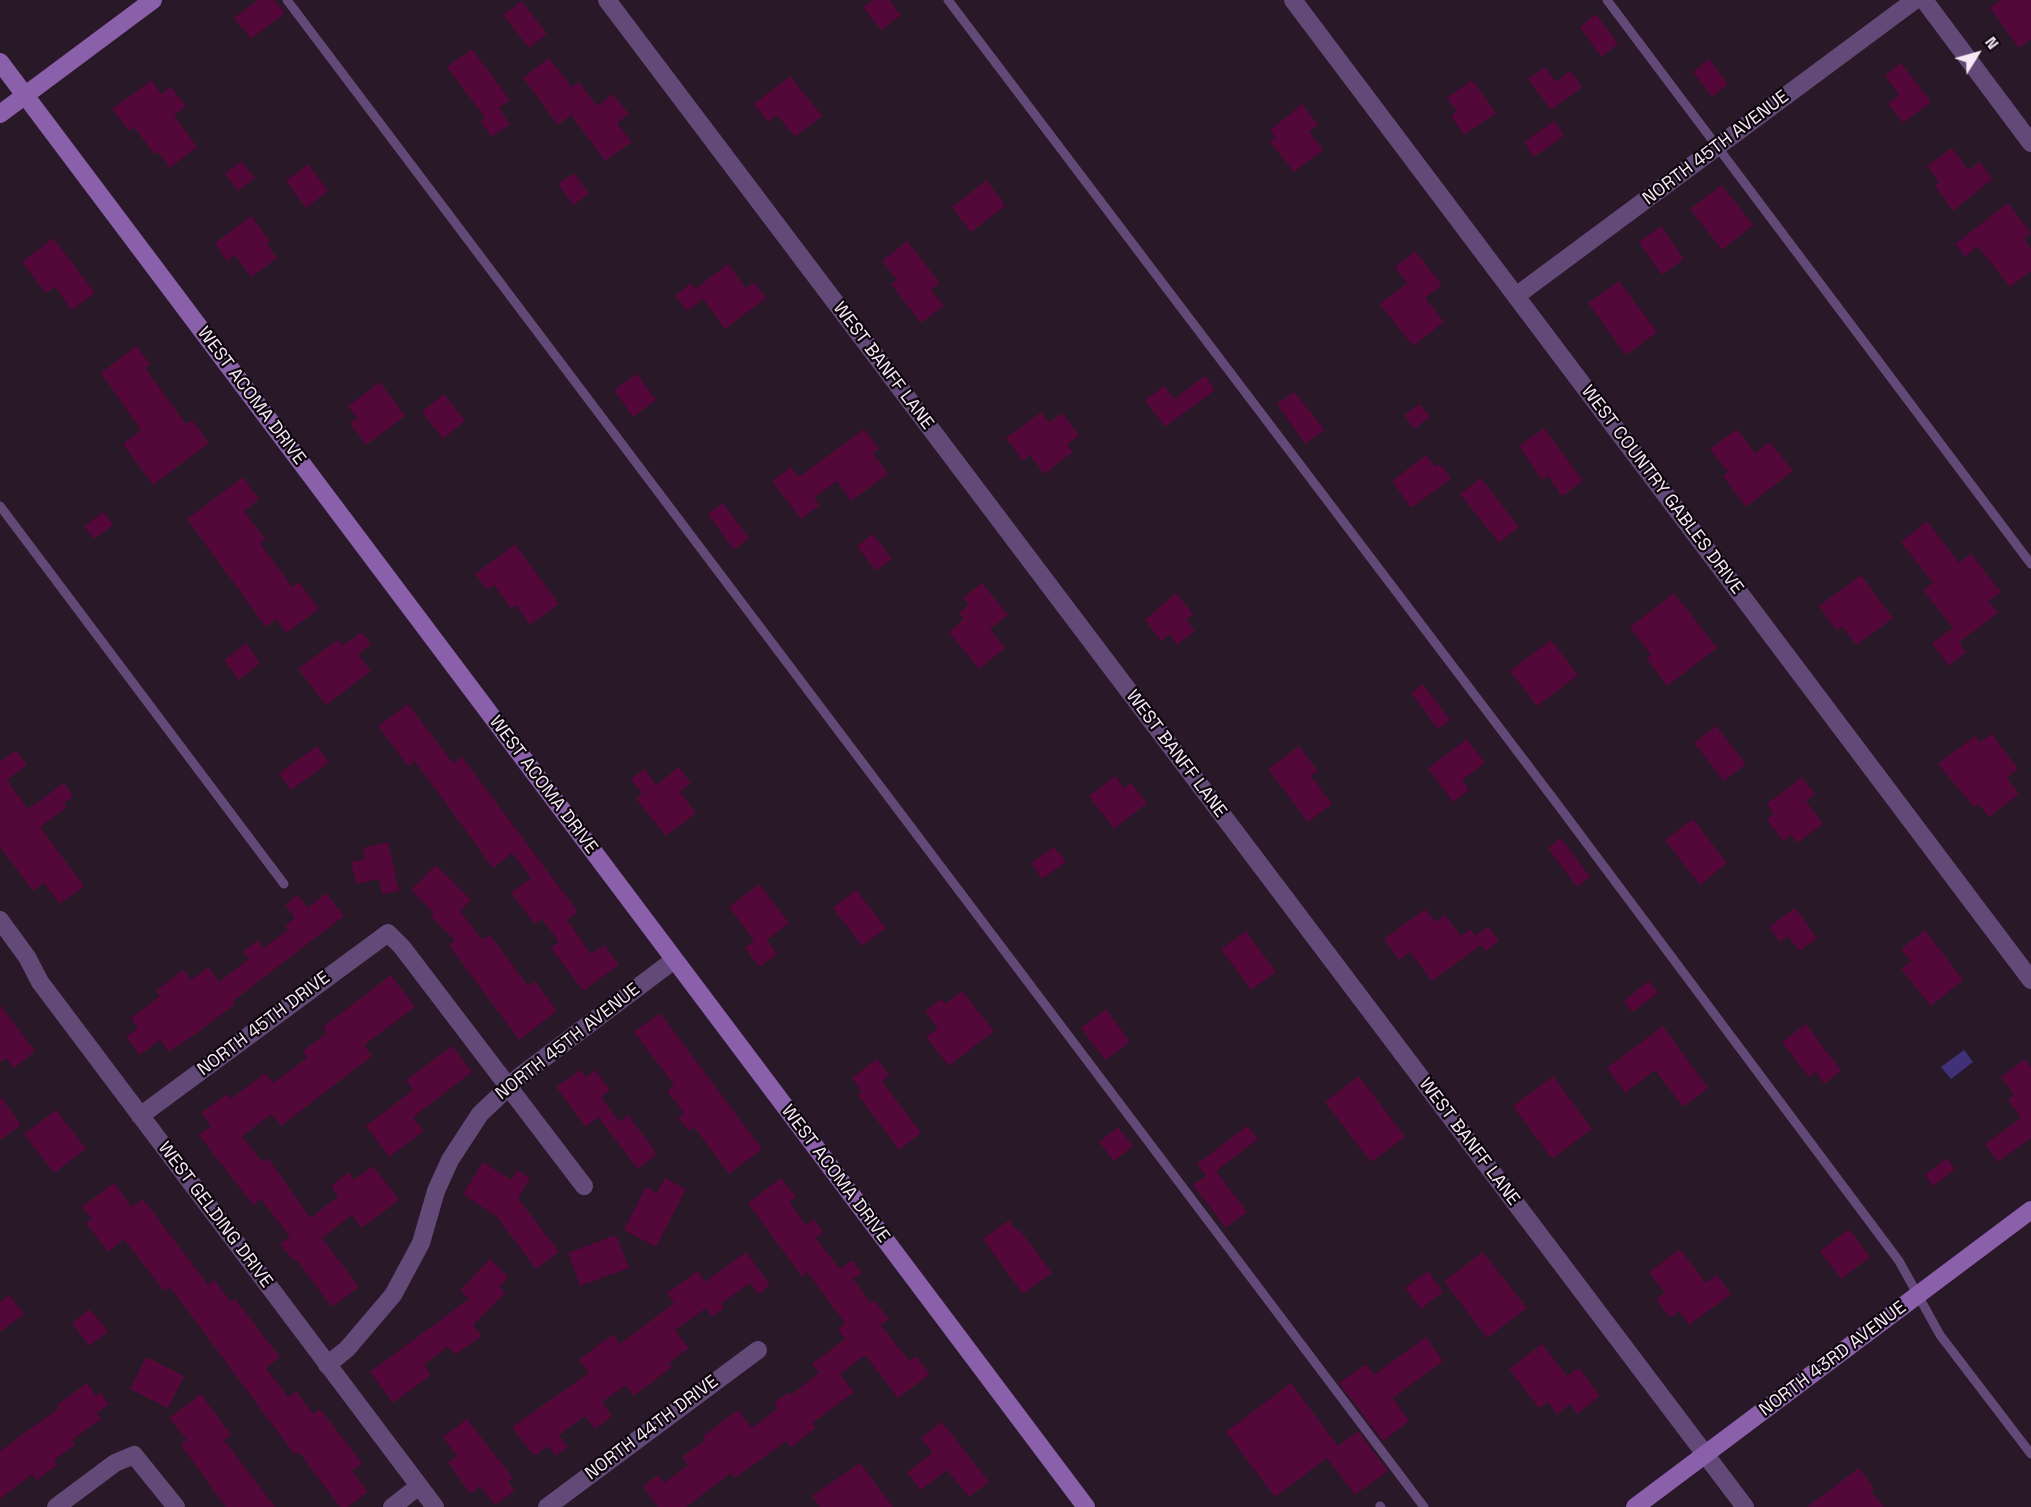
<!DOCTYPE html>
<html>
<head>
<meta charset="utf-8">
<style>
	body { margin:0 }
	#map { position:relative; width:2031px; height:1507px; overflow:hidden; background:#291828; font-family:"Space Grotesk",sans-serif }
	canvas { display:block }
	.north { position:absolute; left:1947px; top:24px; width:60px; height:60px; -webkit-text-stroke:4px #0d060d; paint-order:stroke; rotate:53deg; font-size:16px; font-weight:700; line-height:24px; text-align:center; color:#f6e9f5 }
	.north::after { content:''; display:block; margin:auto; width:21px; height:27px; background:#f6e9f5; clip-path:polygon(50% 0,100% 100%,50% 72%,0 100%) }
</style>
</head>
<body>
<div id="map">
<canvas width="2031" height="1507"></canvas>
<div class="north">N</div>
</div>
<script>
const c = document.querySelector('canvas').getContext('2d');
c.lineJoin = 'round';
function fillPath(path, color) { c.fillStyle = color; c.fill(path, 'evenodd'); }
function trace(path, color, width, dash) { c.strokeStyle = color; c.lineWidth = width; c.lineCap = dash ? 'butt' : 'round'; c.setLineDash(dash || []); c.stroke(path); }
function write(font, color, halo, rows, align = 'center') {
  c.font = font + ' "Space Grotesk",sans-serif'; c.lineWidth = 4.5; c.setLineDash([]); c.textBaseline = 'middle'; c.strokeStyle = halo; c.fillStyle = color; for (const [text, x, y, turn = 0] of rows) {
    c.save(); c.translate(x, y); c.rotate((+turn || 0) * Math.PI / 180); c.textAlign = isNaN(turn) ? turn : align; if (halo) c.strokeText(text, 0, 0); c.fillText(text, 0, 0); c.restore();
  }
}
fillPath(new Path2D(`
	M1964 1050 1973 1062 1951 1079 1941 1067Z`), '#413179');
fillPath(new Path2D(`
	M258 0H274L285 13 251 39 234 18Z
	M873 0H889L901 15 881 30 863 7Z
	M2000 0H2031V39L2019 48 1990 8Z
	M522 1 547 34 529 48 503 15Z
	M1596 14 1618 44 1601 57 1580 27Z
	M472 49 510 100 499 108 510 124 492 137 480 121 485 118 447 67Z
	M549 58 572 87 579 82 597 106 613 94 629 114 617 123 632 142 605 161 571 115 558 125 523 78Z
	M1709 59 1728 84 1712 97 1693 72Z
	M1901 63 1931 102 1903 123 1888 104 1899 95 1885 76Z
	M1545 67 1556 82 1570 71 1582 87 1551 110 1528 79Z
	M790 76 822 116 795 137 777 115 768 122 754 104Z
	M152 80 161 94 171 87 186 106 174 115 197 147 170 168 159 152 155 155 134 127 129 131 112 109Z
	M1472 80 1496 113 1464 135 1451 116 1457 111 1447 98Z
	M1302 104 1318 125 1309 132 1323 150 1294 172 1270 142 1276 137 1270 130Z
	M1554 121 1564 136 1534 157 1524 142Z
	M1952 148 1968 170 1980 162 1992 179 1953 211 1935 186 1939 182 1927 166Z
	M241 161 255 178 238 191 225 174Z
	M308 164 328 191 306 208 286 181Z
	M574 173 589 194 573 205 558 184Z
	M987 180 1005 206 971 232 952 207Z
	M1722 185 1753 225 1722 250 1690 209Z
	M2008 203 2031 233 2024 239 2031 249V271L2010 287 1978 246 1965 257 1955 244Z
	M251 216 270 241 267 244 277 258 251 277 235 255 227 261 215 243Z
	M1661 226 1684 259 1662 275 1639 242Z
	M53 238 95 293 72 310 55 287 46 293 22 262Z
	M907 241 940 283 931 290 944 306 921 323 891 284 897 280 882 261Z
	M1415 251 1442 285 1425 298 1444 322 1413 346 1380 304 1407 283 1395 267Z
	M728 264 746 288 754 282 766 298 725 329 703 299 687 311 675 296 691 283 695 289Z
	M1619 281 1657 332 1626 355 1588 303Z
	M136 346 150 364 145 368 186 424 192 420 209 443 153 485 123 444 141 430 101 373Z
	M637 374 656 400 633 417 614 390Z
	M1205 376 1215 390 1165 427 1145 400 1164 386 1174 399Z
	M380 382 405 416 366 445 350 423 357 418 348 406Z
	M1294 392 1325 430 1305 444 1277 404Z
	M444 394 465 421 443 439 422 412Z
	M1420 404 1430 417 1414 429 1404 415Z
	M1041 412 1049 423 1062 413 1079 435 1067 445 1073 452 1044 474 1030 455 1023 461 1006 438Z
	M1544 428 1583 481 1562 496 1548 476 1542 480 1519 446Z
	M864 429 879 449 873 453 888 474 851 501 837 481 814 498 820 505 801 519 772 481 791 467 799 477Z
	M1737 429 1755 453 1770 442 1793 471 1746 507 1723 476 1728 472 1710 449Z
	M1426 455 1435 467 1440 464 1451 479 1411 508 1392 481Z
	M243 477 259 499 244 511 265 539 260 543 292 587 299 582 319 609 286 633 276 619 266 627 187 519Z
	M1481 478 1519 527 1499 543 1460 494Z
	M723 503 749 538 734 550 708 514Z
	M104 512 113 525 94 539 84 526Z
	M1927 521 1959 563 1971 554 2001 592 1988 601 1998 613 1959 642 1966 652 1949 666 1932 643 1953 628 1923 590 1933 583 1901 542Z
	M873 534 892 559 876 571 857 546Z
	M515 544 559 604 530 625 516 605 511 608 494 585 487 590 475 574Z
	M1861 575 1893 618 1856 645 1842 626 1836 630 1819 606Z
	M982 583 1008 615 990 629 1005 648 979 669 949 632 964 619 959 613 969 605 963 598Z
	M1176 593 1193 614 1186 620 1195 631 1177 645 1169 634 1161 641 1145 620Z
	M1674 593 1717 648 1667 686 1646 658 1651 655 1630 627Z
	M362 632 371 644 358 654 371 671 326 705 298 669 337 640 342 646Z
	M1551 640 1578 675 1537 706 1510 671Z
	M246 643 260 663 239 680 224 660Z
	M1423 684 1450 720 1438 729 1411 693Z
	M408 704 453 763 462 757 578 912 567 920 591 954 604 945 619 965 583 991 551 948 559 942 542 919 535 924 511 893 531 878 512 853 493 868 415 761 408 766 378 726Z
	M1716 726 1746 764 1724 781 1694 743Z
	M1992 734 2018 769 2007 778 2019 794 1989 817 1979 804 1974 807 1938 764 1975 736 1980 742Z
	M1467 739 1485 763 1462 780 1469 790 1453 802 1428 768Z
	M317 746 329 762 291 790 279 774Z
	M1299 746 1318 771 1311 776 1332 804 1308 822 1268 769Z
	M16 750 27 765 7 780 28 809 64 783 73 796 64 803 67 807 40 827 84 886 60 904 44 883 33 891 0 847V762Z
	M679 767 691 783 680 792 696 813 666 836 636 799 642 794 631 779 644 769 656 785Z
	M1115 776 1124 788 1131 783 1147 803 1114 829 1089 796Z
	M1802 777 1815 794 1806 801 1823 824 1797 843 1791 835 1783 841 1767 820 1774 814 1767 804Z
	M1693 819 1727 863 1700 885 1665 840Z
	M1561 838 1590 877 1577 887 1548 848Z
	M388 842 399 891 382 894 379 879 356 884 351 862 365 859 363 848Z
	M1054 847 1066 862 1042 879 1031 863Z
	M436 865 471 900 460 911 482 940 490 935 528 986 535 981 557 1011 519 1040 449 945 455 940 430 916 434 913 411 890Z
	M759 884 789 923 767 940 777 954 759 967 745 948 754 941 729 907Z
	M856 890 886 928 862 946 833 908Z
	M326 893 344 916 233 1001 235 1004 198 1032 169 1052 160 1040 140 1055 126 1037 138 1028 131 1018 160 996 156 991 183 970 191 980 208 967 219 982 249 959 243 952 258 940 264 948 288 930 285 926 295 918 285 905 298 895 308 908Z
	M1795 908 1817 938 1799 951 1788 936 1780 942 1769 927Z
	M1425 909 1435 922 1445 915 1461 936 1470 929 1476 936 1488 926 1499 941 1486 951 1481 945 1432 981 1410 952 1399 960 1384 939Z
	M1925 930 1963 980 1931 1006 1901 969 1911 961 1901 949Z
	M1246 931 1276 972 1251 990 1221 949Z
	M391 975 415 1007 364 1045 372 1056 281 1126 272 1114 242 1136 262 1162 268 1158 310 1218 338 1197 331 1186 349 1172 354 1180 373 1166 399 1200 362 1228 352 1215 322 1238 359 1287 332 1307 295 1258 293 1260 280 1244 290 1237 261 1199 253 1205 199 1135 211 1126 201 1113 227 1094 231 1099 265 1073 273 1083 307 1058 303 1051 327 1033 323 1027Z
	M1649 981 1658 993 1632 1012 1624 1001Z
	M962 991 994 1031 949 1066 926 1037 938 1028 925 1011 941 999 945 1004Z
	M0 1005 35 1051 14 1068 6 1058 0 1062Z
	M1106 1009 1130 1042 1105 1060 1081 1028Z
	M660 1013 762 1149 729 1174 694 1127 689 1131 678 1118 684 1113 667 1091 674 1085 634 1032Z
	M1806 1024 1841 1071 1824 1084 1816 1072 1809 1077 1782 1042Z
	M1663 1026 1708 1088 1683 1107 1655 1070 1625 1093 1607 1068Z
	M452 1046 472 1072 413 1117 424 1131 389 1157 366 1126 413 1090 406 1080Z
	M877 1059 889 1075 882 1081 921 1133 899 1150 858 1095 862 1092 852 1078Z
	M2025 1059 2031 1067V1138L1998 1162 1985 1144 2021 1118 2008 1100 2014 1095 2001 1077Z
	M580 1070 586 1077 595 1070 610 1090 601 1097 619 1122 628 1115 655 1151V1156L638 1169 598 1117 586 1127 556 1087Z
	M1359 1076 1405 1137 1371 1162 1325 1102Z
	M1553 1076 1592 1129 1552 1159 1513 1106Z
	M0 1096 21 1125 0 1140Z
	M56 1110 86 1149 54 1173 24 1134Z
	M1247 1126 1258 1139 1216 1171 1247 1212 1226 1228 1193 1185 1206 1176 1197 1164Z
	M1118 1127 1133 1146 1114 1161 1099 1142Z
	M1947 1158 1955 1169 1933 1186 1925 1175Z
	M483 1162 511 1180 517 1170 530 1178 518 1198 559 1252 536 1269 497 1217 463 1194Z
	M665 1178 686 1189 656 1247 624 1230 646 1187 657 1193Z
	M781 1178 796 1197 789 1202 806 1225 814 1219 823 1232 816 1238 840 1269 852 1260 862 1273 853 1279 871 1303 875 1301 889 1319 881 1325 909 1361 916 1356 930 1374 898 1398 865 1355 840 1374 854 1392 812 1423 816 1428 791 1447 786 1441 735 1478 731 1473 686 1507H658L643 1486 658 1475 664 1483 688 1465 682 1457 705 1440 703 1436 738 1410 752 1428 778 1408 774 1403 789 1392 791 1395 819 1373 812 1364 845 1339 838 1329 845 1323 807 1272 802 1277 748 1203Z
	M114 1183 132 1207 143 1199 208 1285 214 1280 231 1302 235 1299 280 1357 266 1368 288 1397 296 1391 313 1414 320 1409 362 1463 352 1471 368 1492 348 1507H340L299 1452 295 1455 170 1287 164 1291 124 1239 108 1252 86 1223 92 1219 82 1207Z
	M1009 1220 1017 1231 1019 1229 1052 1273 1023 1294 983 1239Z
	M1849 1229 1870 1257 1841 1279 1820 1251Z
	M616 1235 629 1268 580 1286 568 1253Z
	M1680 1249 1706 1283 1717 1275 1731 1294 1689 1325 1679 1311 1670 1318 1656 1299 1665 1293 1649 1272Z
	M746 1252 770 1285 758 1294 750 1283 721 1304 724 1308 712 1317 706 1308 675 1330 689 1348 669 1363 672 1367 634 1396 626 1385 602 1402 612 1416 595 1429 585 1416 559 1435 568 1447 556 1456 548 1446 534 1456 512 1427 589 1373 579 1360 613 1334 620 1344 674 1303 667 1293 698 1271 705 1282Z
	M1483 1252 1527 1308 1487 1338 1444 1281Z
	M490 1259 508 1277 499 1287 505 1293 473 1325 481 1336 455 1355 448 1346 424 1365 431 1375 393 1403 370 1372 469 1299 460 1290Z
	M1428 1271 1443 1292 1421 1309 1405 1288Z
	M9 1295 24 1314 0 1332V1302Z
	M90 1309 108 1332 89 1346 72 1323Z
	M1426 1337 1443 1361 1393 1398 1409 1421 1383 1441 1339 1383 1366 1364 1374 1375Z
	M1542 1344 1567 1376 1579 1368 1600 1396 1577 1414 1570 1404 1557 1414 1548 1402 1539 1408 1509 1369Z
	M146 1357 184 1376 168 1408 130 1389Z
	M87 1383 96 1396 100 1392 109 1404 97 1413 101 1419 72 1440 75 1445 54 1460 57 1465 37 1480 32 1474 0 1499V1451L59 1408 57 1405Z
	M1291 1383 1338 1446 1358 1431 1388 1471 1355 1495 1327 1458 1275 1497 1226 1432Z
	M201 1394 231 1435 224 1440 275 1507H226L181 1445 187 1440 169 1418Z
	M467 1419 513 1478 508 1482 515 1491 495 1505 480 1486 470 1494 448 1462 457 1456 443 1437Z
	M942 1422 989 1482 969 1497 947 1470 921 1490 907 1473 932 1453 921 1438Z
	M860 1463 893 1507H820L812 1496Z
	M1859 1468 1874 1489 1871 1491 1884 1507H1807Z`), '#540739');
trace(new Path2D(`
	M287 0 1424 1507
	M948 0 1558 805 1899 1261 1940 1335 2031 1454
	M1607 0 2031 564
	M0 506 284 884
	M1380 1506 1381 1507`), '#634978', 9);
trace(new Path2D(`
	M607 0 1745 1507
	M1293 0 2031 980
	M1924 0 2031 143
	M1516 296 1915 0
	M0 920 27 957 40 982 435 1507
	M140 1116 388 933 402 947 584 1186
	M327 1365 347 1349 393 1295 421 1243 436 1191 450 1160 480 1114 519 1077 674 960
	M56 1507 115 1463 134 1455 176 1507
	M392 1507 419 1486
	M547 1507 758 1350`), '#634978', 18);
trace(new Path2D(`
	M0 62 1086 1507
	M0 114 153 0
	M1635 1507 2031 1210`), '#8a60ab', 18);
write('18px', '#f6e9f5', '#0d060d', [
	["NORTH 45TH AVENUE",1716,148,-37],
	["WEST BANFF LANE",883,366,53],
	["WEST ACOMA DRIVE",251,396,53],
	["WEST COUNTRY GABLES DRIVE",1662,490,53],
	["WEST BANFF LANE",1176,754,53],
	["WEST ACOMA DRIVE",543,785,53],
	["NORTH 45TH DRIVE",264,1024,-37],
	["NORTH 45TH AVENUE",568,1042,-38],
	["WEST BANFF LANE",1469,1142,53],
	["WEST ACOMA DRIVE",835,1174,53],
	["WEST GELDING DRIVE",215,1215,53],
	["NORTH 43RD AVENUE",1833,1359,-37],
	["NORTH 44TH DRIVE",652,1428,-37]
]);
</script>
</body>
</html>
